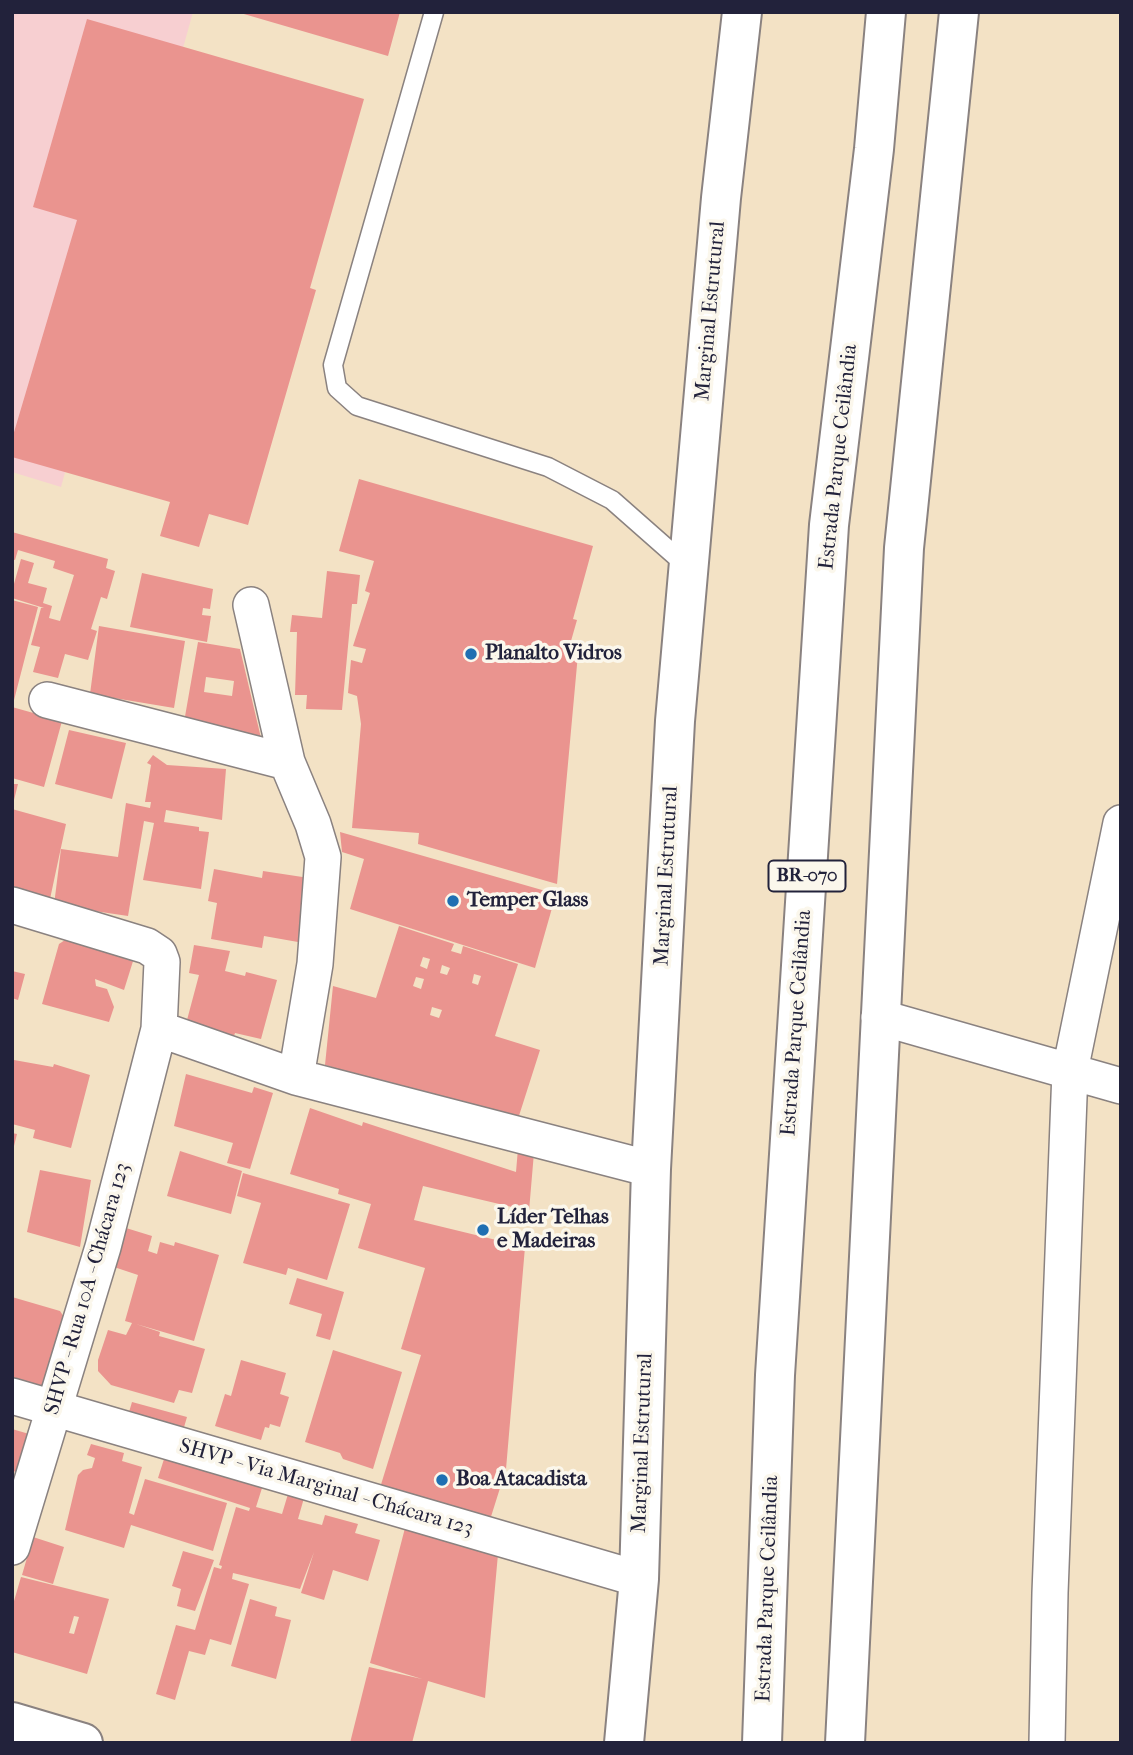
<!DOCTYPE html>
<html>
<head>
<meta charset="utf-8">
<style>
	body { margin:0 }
	#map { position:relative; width:1133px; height:1755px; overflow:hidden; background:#f3e2c5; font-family:"IM FELL French Canon",serif }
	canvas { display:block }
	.frame { position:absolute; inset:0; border:14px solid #22223b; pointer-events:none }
</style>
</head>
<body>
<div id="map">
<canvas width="1133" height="1755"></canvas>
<div class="frame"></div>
</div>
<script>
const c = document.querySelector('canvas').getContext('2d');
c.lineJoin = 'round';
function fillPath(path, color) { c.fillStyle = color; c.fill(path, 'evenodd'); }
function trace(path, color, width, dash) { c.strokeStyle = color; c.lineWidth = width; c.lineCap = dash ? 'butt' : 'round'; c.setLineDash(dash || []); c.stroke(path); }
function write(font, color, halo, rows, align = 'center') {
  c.font = font + ' "IM FELL French Canon",serif'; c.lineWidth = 7; c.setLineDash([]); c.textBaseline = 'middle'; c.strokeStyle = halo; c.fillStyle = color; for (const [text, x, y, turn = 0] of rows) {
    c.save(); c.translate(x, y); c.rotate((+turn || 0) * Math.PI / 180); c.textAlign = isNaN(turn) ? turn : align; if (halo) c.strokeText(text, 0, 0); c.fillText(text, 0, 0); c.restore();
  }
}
fillPath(new Path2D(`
	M12 12H193L61 487 12 472Z`), '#f7cfd1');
fillPath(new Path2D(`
	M237 12H400L388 56Z
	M87 19 364 99 310 288 316 290 248 525 209 514 199 547 160 536 170 502 12 457V439L77 220 33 207Z
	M359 479 593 546 573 619 577 620 571 641 579 643 557 884 418 844 419 833 352 828 361 724 357 696 348 693 351 660 362 663 366 649 353 646 370 593 365 591 374 561 339 551Z
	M12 532 108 559 106 568 115 571 107 599 101 597 91 629 97 631 88 660 65 654 58 678 33 672 40 647 31 645 41 608H44L12 598V591L21 559 34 563 28 583 47 588 43 603 52 606 49 618 60 621 74 575 53 568 55 561 18 550 15 560 12 559Z
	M327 571 360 575 357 604H352L342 710 306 709 307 695H295L297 632H290L292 615 322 618Z
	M142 573 213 589 210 609 203 608 202 615 211 616 207 642 130 627Z
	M12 600 38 607 13 704H12Z
	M99 626 185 641 174 708 90 694Z
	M198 642 240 649 261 738 183 728ZM206 677 234 681 232 696 204 692Z
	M12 707 62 721 44 787 12 778Z
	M69 730 126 743 112 799 55 784Z
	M153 755 167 765 226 769 222 820 166 810 164 822 199 827V831L209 832 201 889 143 880 154 823 144 821 128 916 54 905 61 849 118 857 126 803 150 808 151 802H145L151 765 147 763Z
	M12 784H18L13 804H12Z
	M12 809 66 824 50 899 12 891Z
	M340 832 556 894 535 968 350 909 364 859 342 852Z
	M214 869 262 878 263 871 309 878 298 942 264 936 262 948 211 939 217 903 208 901Z
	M399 926 454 944 451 951 461 954 463 946 518 964 495 1036 540 1050 517 1122 325 1065 333 986 376 998ZM423 957 430 959 427 969 420 966ZM442 965 450 968 447 975 440 973ZM474 974 481 976 478 985 472 983ZM416 977 424 979 421 989 413 986ZM432 1007 442 1010 439 1018 430 1015Z
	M65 940 134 958 124 990 95 979 96 986 107 989 114 1007 109 1022 42 1004 59 944Z
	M194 945 230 951 225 971 245 976 246 972 277 980 261 1039 235 1033 234 1036 187 1020 199 975 189 973Z
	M12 971 25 974 18 1000 12 998Z
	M14 1060 53 1067 54 1064 90 1075 71 1148 33 1138 35 1130 12 1124Z
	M186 1074 252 1093 254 1087 273 1093 250 1169 227 1163 233 1143 174 1126Z
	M310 1108 362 1126 363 1122 516 1172 520 1125 536 1129 529 1211 423 1186 414 1220 525 1247 506 1469 489 1523 379 1491 421 1355 401 1349 425 1268 358 1248 371 1204 338 1194 339 1189 290 1174Z
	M12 1133 17 1134 13 1150H12Z
	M180 1151 242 1171 231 1214 167 1196Z
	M40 1170 91 1180 80 1247 27 1232Z
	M243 1173 350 1204 327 1280 288 1268 286 1275 243 1263 261 1203 237 1196Z
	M126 1228 152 1236 148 1251 157 1254 160 1242 174 1246 175 1242 219 1255 194 1341 136 1324 160 1332 159 1336 205 1349 192 1393 179 1390 174 1403 111 1385 98 1371V1360L108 1330 126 1335 132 1323 125 1321 138 1275 114 1267Z
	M297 1278 344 1292 330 1340 316 1336 322 1314 289 1304Z
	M12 1297 60 1311 64 1317 43 1387 12 1377Z
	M333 1350 402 1372 373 1469 343 1459 340 1453 305 1442Z
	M241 1360 286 1373 280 1394 289 1397 280 1427 270 1424 269 1428 265 1427 261 1440 215 1426 225 1394 231 1396Z
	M132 1402 187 1417 182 1434 127 1419Z
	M12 1429 36 1436 22 1473 12 1471Z
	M91 1444 124 1453 122 1461 142 1467 129 1513 134 1515 145 1479 227 1503 213 1551 131 1525 124 1548 65 1530 78 1475 83 1470 92 1468 95 1458 87 1455Z
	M164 1459 262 1488 256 1507 282 1514 288 1494 304 1498 298 1519 322 1525 325 1515 358 1524 355 1533 380 1540 368 1581 333 1570 324 1600 301 1593 314 1552 300 1589 233 1573 232 1579 249 1584 231 1645 210 1639 205 1655 189 1651 175 1700 156 1694 176 1625 195 1630 214 1567 221 1569 222 1566 219 1565 236 1507 249 1511 250 1508 158 1478Z
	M405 1528 498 1554 485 1698 428 1681 412 1743H350L369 1667 422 1679 370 1663Z
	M33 1537 64 1547 53 1584 22 1575Z
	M183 1551 214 1560 195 1611 177 1606 181 1589 172 1586Z
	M21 1577 109 1599 87 1674 12 1652V1608ZM74 1616 79 1617 74 1634 69 1633Z
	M250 1599 277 1607 275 1616 291 1620 276 1679 231 1666Z`), '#ea948f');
const service = new Path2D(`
	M434 12 333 365 337 388 357 406 548 467 612 500 688 567`);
const minor = new Path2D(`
	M251 605 287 762 313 824 323 857 315 964 296 1077
	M47 700 287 762
	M12 905 147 946 159 954 162 962 159 1029 103 1247 12 1547
	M879 1017 1121 1086
	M159 1029 296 1077 651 1169
	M12 1396 639 1579
	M1047 1743 1050 1593 1070 1071 1121 823`);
const tertiary = new Path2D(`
	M12 1722 83 1743`);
const secondary = new Path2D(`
	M624 1743 639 1579 651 1169 675 721 721 198 742 12`);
const motorway = new Path2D(`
	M762 1743 775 1375 829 525 874 149 886 12
	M845 1743 904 548 959 12`);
trace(service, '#8a8280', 21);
trace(minor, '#8a8280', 38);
trace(tertiary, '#8a8280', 42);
trace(secondary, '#8a8280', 42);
trace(motorway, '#8a8280', 42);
trace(service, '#fff', 18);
trace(minor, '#fff', 35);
trace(tertiary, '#fff', 38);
trace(secondary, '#fff', 38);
trace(motorway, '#fff', 38);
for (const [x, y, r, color] of [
	[471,654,7,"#1f6fb2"],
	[453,901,7,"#1f6fb2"],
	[483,1230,7,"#1f6fb2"],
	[442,1480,7,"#1f6fb2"]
]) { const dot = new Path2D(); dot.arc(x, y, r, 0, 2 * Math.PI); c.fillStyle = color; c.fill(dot); trace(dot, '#fbf7ec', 2.5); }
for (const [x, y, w] of [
	[807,876,77]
]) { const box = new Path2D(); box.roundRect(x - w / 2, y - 15.5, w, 31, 5); c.fillStyle = '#fbf7ec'; c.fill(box); trace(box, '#22223b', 2); }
write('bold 19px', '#22223b', null, [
	["BR-070",807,876]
]);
write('21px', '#22223b', '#fbf7ec', [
	["Marginal Estrutural",711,311,-85],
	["Estrada Parque Ceilândia",839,457,-84],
	["Marginal Estrutural",667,876,-87],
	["Estrada Parque Ceilândia",797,1023,-86],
	["SHVP - Rua 10A - Chácara 123",88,1289,-74],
	["Marginal Estrutural",643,1443,-88],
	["SHVP - Via Marginal - Chácara 123",326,1488,16],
	["Estrada Parque Ceilândia",768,1589,-88]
]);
write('bold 21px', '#22223b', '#fbf7ec', [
	["Planalto Vidros",485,654],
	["Temper Glass",467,901],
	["Líder Telhas",497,1218],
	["e Madeiras",497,1242],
	["Boa Atacadista",456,1480]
], 'left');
</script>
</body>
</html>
